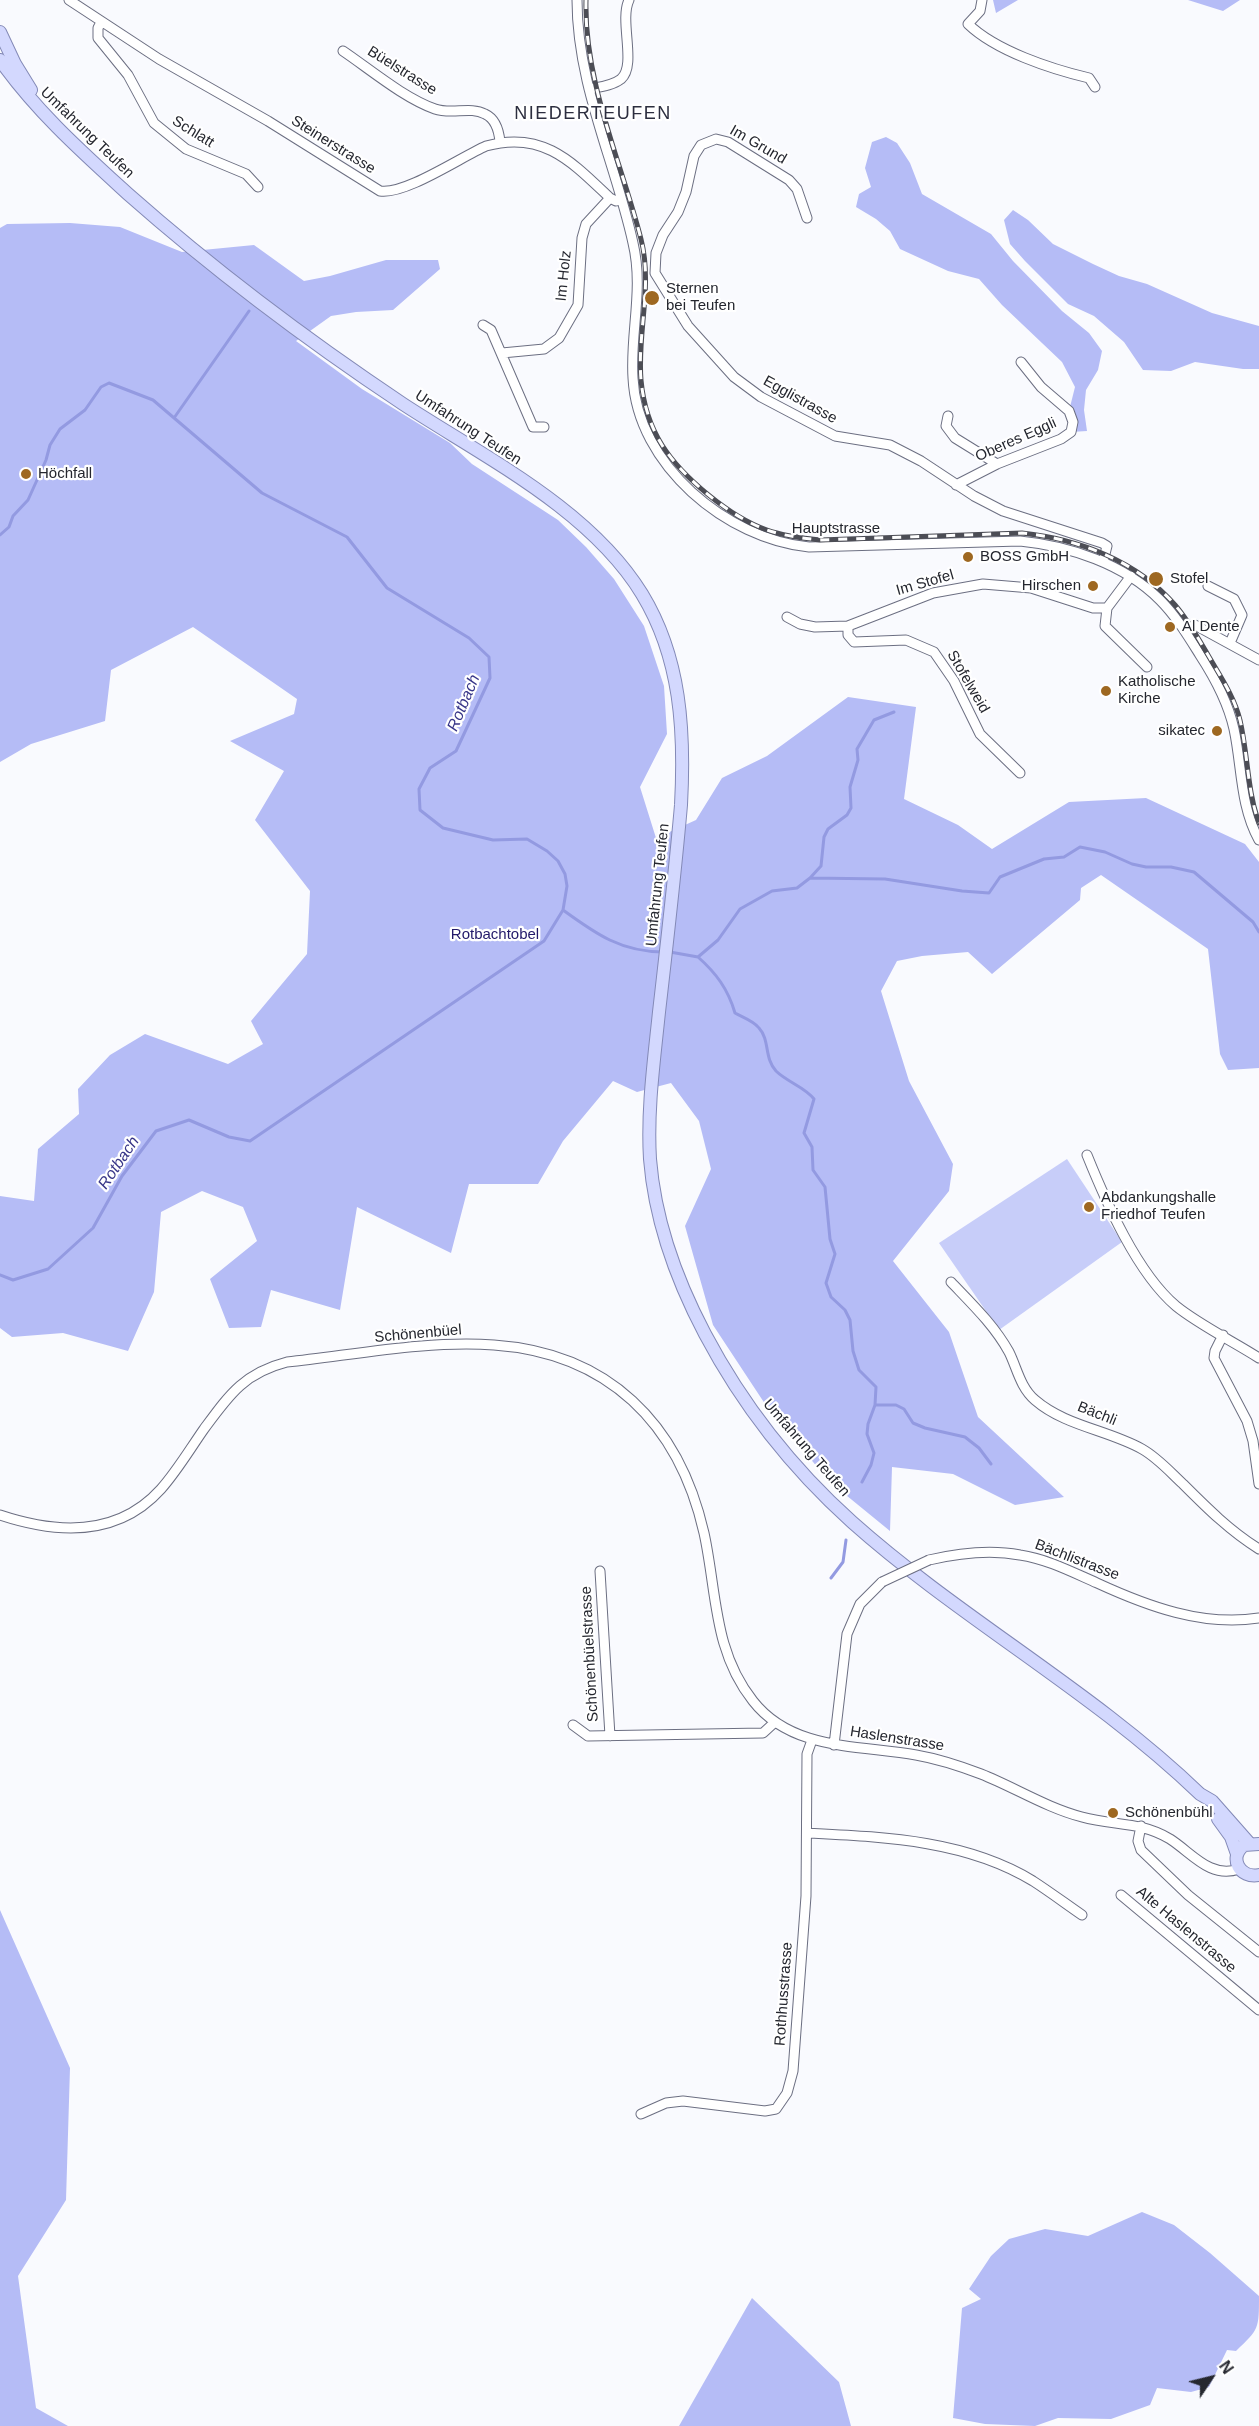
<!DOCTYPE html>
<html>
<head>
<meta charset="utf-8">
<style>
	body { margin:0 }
	#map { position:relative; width:1259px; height:2426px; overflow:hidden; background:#f9fafe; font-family:Helvetica,sans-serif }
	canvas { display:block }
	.north { position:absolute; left:1181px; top:2348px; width:60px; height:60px; -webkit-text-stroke:4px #fff; paint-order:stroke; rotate:55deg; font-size:16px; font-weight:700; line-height:24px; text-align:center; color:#25272f }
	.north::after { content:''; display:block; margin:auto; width:21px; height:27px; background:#25272f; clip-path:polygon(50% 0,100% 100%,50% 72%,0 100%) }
</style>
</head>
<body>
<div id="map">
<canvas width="1259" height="2426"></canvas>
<div class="north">N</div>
</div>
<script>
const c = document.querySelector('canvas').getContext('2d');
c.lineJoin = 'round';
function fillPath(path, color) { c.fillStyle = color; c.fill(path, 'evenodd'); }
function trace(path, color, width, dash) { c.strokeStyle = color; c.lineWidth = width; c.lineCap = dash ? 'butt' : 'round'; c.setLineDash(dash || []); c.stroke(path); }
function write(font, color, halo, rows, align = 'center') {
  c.font = font + ' Helvetica,sans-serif'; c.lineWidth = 4.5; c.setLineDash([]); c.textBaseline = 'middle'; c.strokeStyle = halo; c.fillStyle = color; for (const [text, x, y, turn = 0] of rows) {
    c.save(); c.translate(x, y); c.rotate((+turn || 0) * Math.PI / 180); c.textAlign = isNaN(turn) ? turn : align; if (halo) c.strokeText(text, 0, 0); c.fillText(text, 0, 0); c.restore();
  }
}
fillPath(new Path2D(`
	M1067 1159 1122 1242 999 1330 939 1243Z`), '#c7cdf9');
fillPath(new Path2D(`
	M993 0H1018L996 13Z
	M1188 0H1240L1223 11Z
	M886 137 897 143 910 163 922 194 991 234 1013 261 1062 311 1089 333 1102 351 1098 370 1086 390 1084 410 1087 431 1071 432 1069 411 1075 387 1062 362 1002 305 979 279 948 271 900 249 890 231 876 219 856 207 859 194 871 187 865 168 872 142Z
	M1013 210 1028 220 1053 244 1093 264 1119 276 1147 284 1212 313 1259 326V369H1243L1195 362 1171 371 1143 370 1124 342 1094 316 1068 304 1025 261 1010 244 1004 220Z
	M70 223 120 227 182 252 254 245 304 281 330 276 386 260H438L440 269 393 310 356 312 331 316 296 341 362 389 450 443 472 464 558 520 586 547 614 579 644 626 664 686 667 734 640 787 656 838 696 820 722 778 767 756 848 697 916 707 904 799 958 825 992 849 1069 802 1146 798 1245 844 1259 862V1068L1228 1070 1220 1054 1208 949 1101 875 1081 888 1080 900 992 974 968 952 922 956 897 961 881 991 909 1081 953 1164 949 1191 893 1261 949 1332 978 1417 1064 1497 1015 1505 953 1474 892 1467 890 1531 830 1482 769 1410 713 1325 685 1226 711 1169 699 1121 671 1083 637 1092 613 1081 563 1141 538 1184H469L451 1253 357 1207 340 1310 271 1290 261 1327 229 1328 210 1279 257 1241 243 1207 202 1191 161 1212 154 1292 128 1351 63 1333 12 1337 0 1328V1196L34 1201 38 1149 79 1114 78 1089 110 1055 145 1034 228 1064 263 1044 251 1021 307 954 310 891 255 820 284 771 230 741 294 714 297 699 193 627 111 670 105 721 31 744 0 762V228L7 224Z
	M0 1910 70 2068 66 2200 18 2276 36 2408 68 2426H0Z
	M1142 2212 1174 2225 1210 2253 1259 2296C1259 2329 1259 2329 1236 2351L1227 2350 1209 2387 1191 2392 1157 2388 1150 2405 1111 2419 1058 2418 1035 2426 985 2424 953 2418 962 2308 981 2299 969 2289 991 2256 1009 2239 1045 2229 1088 2236Z
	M752 2298 839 2382 851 2426H679Z`), '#b5bcf6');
trace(new Path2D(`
	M174 418 249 311
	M0 535 9 527 13 516 28 500 46 460 50 445 60 429 85 410 101 387 109 383 153 400 262 493 347 537 387 588 469 638 489 657 490 678 456 751 430 768 419 789 420 810 443 828 493 840 527 839 547 851 558 861 565 874 567 886 563 910 544 941 250 1141 229 1137 189 1120 156 1131 122 1176 93 1228 48 1269 13 1280 0 1275
	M810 878 821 866 824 837 828 829 847 815 851 808 850 787 858 760 857 749 874 720 894 712
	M563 910C596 934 621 952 664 952
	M670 952 698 957 718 940 740 909 772 891 797 888 810 878 885 879 962 891 989 893 1000 877 1044 859 1064 857 1080 847 1105 852 1132 864 1146 867H1171L1194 872 1253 922 1259 932
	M698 957C716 973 728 989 735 1013 742 1017 754 1021 759 1028 770 1040 764 1058 776 1071 787 1082 805 1087 814 1099L804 1133 812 1147 813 1170 825 1187 830 1239 835 1254 826 1283 831 1297 845 1310 850 1320 853 1351 859 1370 876 1387 875 1405H896L904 1409 913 1423 925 1428 965 1437 979 1448 991 1464
	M862 1482 871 1465 874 1453 867 1434 868 1424 875 1405
	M831 1578 843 1562 846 1540`), '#939ae1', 3);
const minor = new Path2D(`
	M69 0 159 59 268 121 380 191C405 195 461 157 486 146 543 130 572 162 610 198L616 201 621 199
	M577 0C577 85 615 161 633 243 644 289 630 333 633 378 637 465 727 539 809 547L1020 541C1070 546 1124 564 1160 600 1176 616 1188 636 1200 655 1215 678 1228 702 1234 729 1242 766 1240 806 1259 840
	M982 0 980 11 968 24C996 51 1051 69 1089 78L1095 87
	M101 22 98 28V38L128 75 154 123 186 149 246 174 258 187
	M343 51C371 70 404 98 435 109 452 115 470 106 485 114 496 119 499 131 500 142
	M589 89C599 87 612 86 621 79 637 65 619 21 629 0
	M655 273 688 326 734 377 761 397 835 436 890 445 921 461 974 496 1003 511 1102 543 1107 546 1103 562
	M655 273 656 253 663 235 678 212 686 192 694 156 701 145 716 139 728 142 789 180 797 189 807 218
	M483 325 491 330 533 427H544
	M502 353 544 349 559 338 578 305 582 238 586 224 610 198
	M948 416 946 426 955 438 997 464
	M956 485 997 464 1061 439 1071 432 1073 422 1069 411 1041 387 1021 362
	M1208 586 1234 599 1242 615 1230 643
	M1107 608 1105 626 1147 667
	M787 617 800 624 815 627 848 626 933 593 983 584 1031 588 1093 608H1107L1131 576
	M848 626V635L854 642 906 640 934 652 954 681 980 734 1020 773
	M1184 630 1195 625 1259 660
	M1087 1155C1106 1202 1137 1273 1176 1306 1198 1324 1234 1342 1259 1358
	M951 1282C972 1304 994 1325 1009 1352 1017 1368 1020 1387 1035 1400 1065 1426 1108 1430 1142 1449 1158 1458 1170 1472 1183 1484 1207 1508 1230 1531 1259 1549
	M1223 1335 1215 1351 1214 1358 1247 1421 1253 1441 1259 1484
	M0 1515C57 1534 118 1537 161 1489 177 1471 190 1449 204 1429 229 1395 244 1373 287 1362 353 1355 428 1340 494 1345 608 1353 679 1423 704 1533 717 1592 713 1651 753 1701 792 1751 860 1745 916 1755 939 1759 960 1766 981 1774 1014 1787 1047 1808 1082 1817 1114 1826 1140 1821 1170 1839 1192 1853 1210 1879 1239 1869
	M929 1560C959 1553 989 1549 1020 1555 1047 1559 1072 1572 1097 1583 1147 1606 1203 1627 1259 1618
	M600 1571 610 1736
	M573 1725 588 1736 763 1733 775 1722
	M834 1745 847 1634 860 1604 882 1582
	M1141 1826 1138 1841 1141 1850 1188 1895 1259 1952
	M807 1833C884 1837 966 1840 1033 1881 1050 1892 1066 1904 1082 1915
	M1121 1895 1259 2010
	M641 2114 666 2103 683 2101 765 2111 776 2109 787 2093 793 2071 806 1896 807 1754 812 1740`);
const major = new Path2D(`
	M0 32 15 64 31 90
	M0 60C36 111 82 152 128 194 214 270 307 340 403 404 484 457 590 509 642 594 681 658 685 731 681 805 675 874 667 943 659 1012 654 1061 647 1110 650 1159 655 1222 676 1279 705 1334 742 1404 793 1469 852 1522 962 1620 1093 1691 1200 1794L1212 1801 1249 1843
	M1218 1819 1231 1837 1237 1854
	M1259 1844 1244 1845C1228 1858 1240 1879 1259 1875`);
trace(minor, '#6c6f82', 11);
trace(major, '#8389b6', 14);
trace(minor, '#fff', 9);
trace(major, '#d3d8fe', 12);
const rail = new Path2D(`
	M586 0C584 82 621 161 641 239 653 286 637 333 641 380 643 402 650 426 662 445 682 477 730 517 767 530 784 536 802 538 820 540L1022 533C1079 539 1137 561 1175 605 1188 620 1198 638 1208 655 1220 676 1234 696 1240 720 1248 754 1247 790 1259 823`);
trace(rail, '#4c4d55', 5);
trace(rail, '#fff', 3, [9]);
const minorBridge = new Path2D(`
	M882 1582 929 1560`);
trace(minorBridge, '#6c6f82', 11, []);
trace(minorBridge, '#fff', 9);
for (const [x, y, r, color] of [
	[652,298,8,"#9e6821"],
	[26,474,6,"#9e6821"],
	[968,557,6,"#9e6821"],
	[1156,579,8,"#9e6821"],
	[1093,586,6,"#9e6821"],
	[1170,627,6,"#9e6821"],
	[1106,691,6,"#9e6821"],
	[1217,731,6,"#9e6821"],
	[1089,1207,6,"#9e6821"],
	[1113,1813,6,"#9e6821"]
]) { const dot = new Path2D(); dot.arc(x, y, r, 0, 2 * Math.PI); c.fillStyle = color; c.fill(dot); trace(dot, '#fff', 2); }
write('15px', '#25272f', '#fff', [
	["Büelstrasse",402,71,32],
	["Schlatt",193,132,32],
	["Umfahrung Teufen",87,133,44],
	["Steinerstrasse",333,145,32],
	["Im Grund",758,145,30],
	["Im Holz",564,276,-84],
	["Egglistrasse",800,400,29],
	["Umfahrung Teufen",468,428,33],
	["Oberes Eggli",1016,440,-24],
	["Hauptstrasse",836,529],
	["Im Stofel",925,583,-16],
	["Stofelweid",968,682,60],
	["Umfahrung Teufen",658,885,-84],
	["Schönenbüel",418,1334,-5],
	["Bächli",1097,1414,22],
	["Umfahrung Teufen",806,1448,49],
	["Bächlistrasse",1077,1560,21],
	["Schönenbüelstrasse",590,1654,-93],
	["Haslenstrasse",897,1739,9],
	["Alte Haslenstrasse",1186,1930,40],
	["Rothhusstrasse",784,1994,-86]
]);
write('15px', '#25272f', '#fff', [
	["Sternen",666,289],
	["bei Teufen",666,306],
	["Höchfall",38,474],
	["BOSS GmbH",980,557],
	["Stofel",1170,579],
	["Hirschen",1081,586,"right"],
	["Al Dente",1182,627],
	["Katholische",1118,682],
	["Kirche",1118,699],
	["sikatec",1205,731,"right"],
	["Abdankungshalle",1101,1198],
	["Friedhof Teufen",1101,1215],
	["Schönenbühl",1125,1813]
], 'left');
write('15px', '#22196a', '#fff', [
	["Rotbachtobel",495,935]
]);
write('italic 16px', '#383688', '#fff', [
	["Rotbach",464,703,-67],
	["Rotbach",119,1163,-56]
]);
c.letterSpacing = '1.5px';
write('18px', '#2c2e3f', '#fff', [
	["NIEDERTEUFEN",593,114]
]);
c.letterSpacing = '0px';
</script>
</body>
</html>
